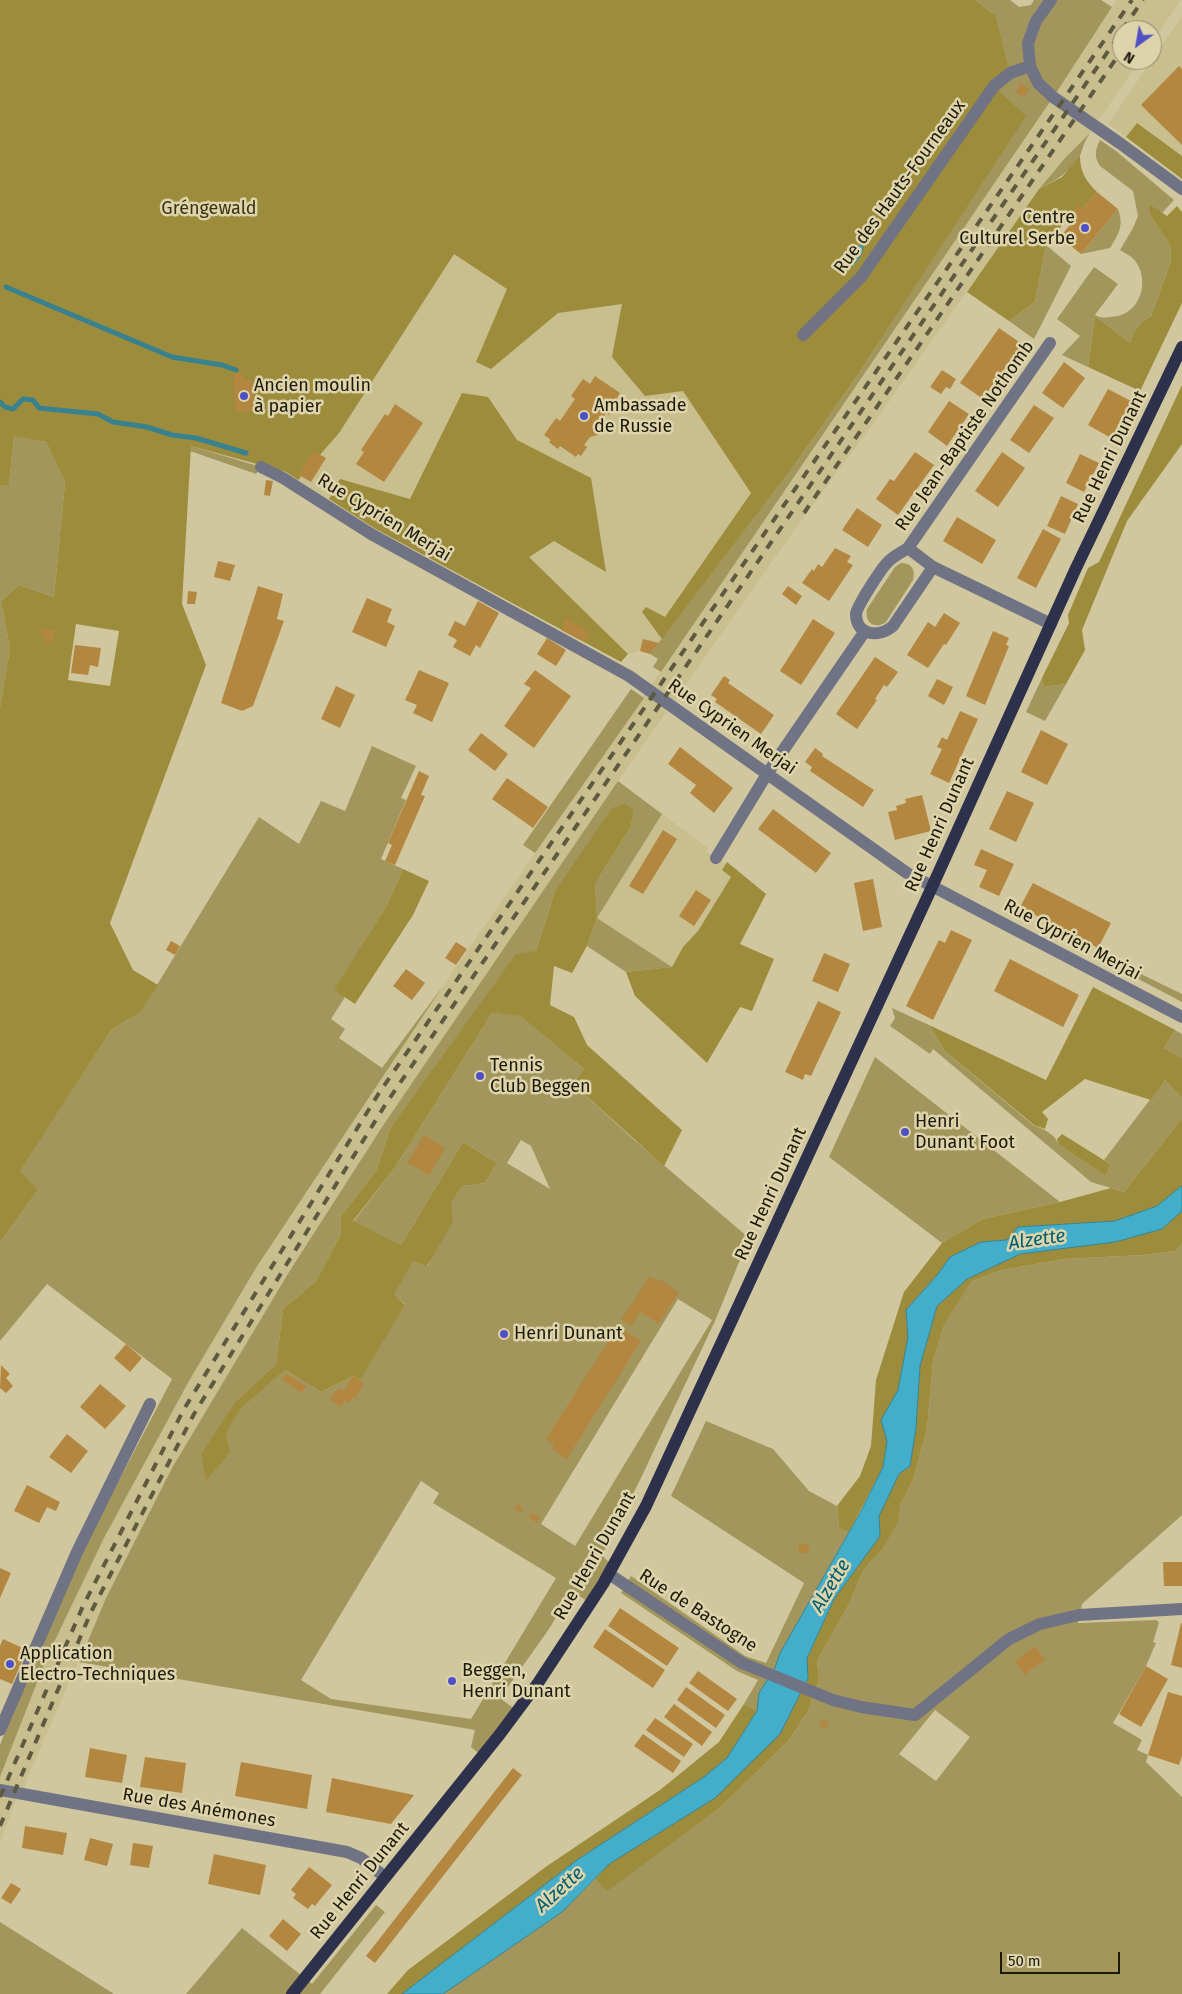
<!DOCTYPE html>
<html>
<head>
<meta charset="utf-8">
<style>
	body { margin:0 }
	#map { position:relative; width:1182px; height:1994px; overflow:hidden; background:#d0c79f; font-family:"Fira Sans",sans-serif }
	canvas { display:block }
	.north { position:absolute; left:1112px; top:20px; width:50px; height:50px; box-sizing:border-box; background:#ddd4ab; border:1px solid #908a6b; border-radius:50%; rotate:212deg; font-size:14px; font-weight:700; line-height:20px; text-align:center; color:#1d1a0a }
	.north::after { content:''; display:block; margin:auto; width:18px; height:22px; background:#4f50c6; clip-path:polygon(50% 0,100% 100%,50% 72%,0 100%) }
	.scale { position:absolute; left:1000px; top:1952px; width:120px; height:22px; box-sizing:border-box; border:2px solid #1d1a0a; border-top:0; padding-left:6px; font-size:15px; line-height:18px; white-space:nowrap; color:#1d1a0a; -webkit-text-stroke:4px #ddd4ab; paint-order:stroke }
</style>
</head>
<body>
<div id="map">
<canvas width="1182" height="1994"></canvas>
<div class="north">N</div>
<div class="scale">50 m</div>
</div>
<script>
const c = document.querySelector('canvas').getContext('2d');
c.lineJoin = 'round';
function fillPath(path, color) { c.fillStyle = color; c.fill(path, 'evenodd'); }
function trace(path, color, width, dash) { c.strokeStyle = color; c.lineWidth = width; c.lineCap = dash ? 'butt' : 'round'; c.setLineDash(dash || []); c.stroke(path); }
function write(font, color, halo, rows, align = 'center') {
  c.font = font + ' "Fira Sans",sans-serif'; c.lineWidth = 5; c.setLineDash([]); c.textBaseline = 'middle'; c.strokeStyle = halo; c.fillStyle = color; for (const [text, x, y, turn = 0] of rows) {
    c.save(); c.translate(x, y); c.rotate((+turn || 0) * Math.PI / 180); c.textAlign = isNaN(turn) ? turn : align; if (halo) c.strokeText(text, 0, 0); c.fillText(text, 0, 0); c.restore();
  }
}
fillPath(new Path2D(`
	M1117 0H1181L1152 42V30H1122V60H1140L1090 133 1066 157 1039 189 873 424 795 529 618 781 384 1124 289 1272 172 1468 106 1598 26 1781 24 1790 20 1789 0 1843V1777L47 1657 104 1538 189 1381 256 1268 443 986 801 468 1058 90Z
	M1182 16V156L1137 123 1126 137 1108 124Z
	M506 135 796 463 650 654 640 651 628 654 621 662 374 528 286 472Z
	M662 814 708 848 706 852 726 864 722 870 731 877 698 931 683 947 672 967 597 918Z`), '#c8be8e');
fillPath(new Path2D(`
	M975 0H1010L1019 7 1031 5 1034 0H1101L1112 7 1058 90 661 672 653 667 658 659 650 654 796 463 859 373 1025 116 994 86 995 15Z
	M1090 133C1084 141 1082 152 1079 158 1069 173 1054 181 1039 189L1066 157Z
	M1100 140 1116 151 1174 200 1162 213 1148 203 1150 215 1170 245 1171 261 1151 316 1141 323 1134 332 1130 343 1095 316 1088 367 1062 355 1080 336 1057 319 1094 267 1118 284 1095 315C1100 318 1104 318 1110 317 1138 317 1151 284 1136 262 1133 257 1125 253 1120 250L1133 228 1138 216 1133 191 1100 166C1094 157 1095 150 1100 140Z
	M1118 209C1124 225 1119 234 1110 248L1081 254Z
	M1046 245 1071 266 1034 339 1009 321 1035 302Z
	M14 435 46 442 65 482 54 597 19 585 1 601 10 649 0 707V485H9Z
	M191 446 261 467 256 474 190 451Z
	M901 563C911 563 916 569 913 580L886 622C875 630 864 623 867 609L895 567Z
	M1042 678 1044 687 1066 684 1045 721 1026 712Z
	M631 689 644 698 535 853 523 845Z
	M372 746 416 766 401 798 406 800 381 859 403 869 387 905 335 990 345 997 331 1019 345 1029 339 1038 382 1068 443 986 256 1268 189 1381 104 1538 47 1657 0 1777V1745L36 1652 93 1530 172 1379 47 1284 0 1341V1242L38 1190 19 1172 112 1029 140 1013 259 817 299 844 321 801 345 811Z
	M618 781 662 814 597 918 672 967 626 972 587 946 597 918 595 884 631 826 634 810 555 891 536 951 390 1129 376 1171 341 1216V1234L316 1281 283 1309 276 1364 237 1400 226 1434 240 1408 285 1370 321 1392 353 1376 359 1380 405 1304 393 1294 413 1262 428 1266 451 1204 462 1186 485 1183 497 1163 463 1142 401 1245 353 1222 394 1169 492 1013 521 1015 584 1069 573 1084 632 1138 749 1238 715 1321 640 1480 602 1555 612 1566 590 1603 572 1591 549 1629 500 1698 517 1711 482 1756 471 1747 475 1730 79 1662 106 1598 172 1468 289 1272 384 1124ZM521 1140 531 1146 550 1189 507 1163ZM678 1299 712 1320 575 1546 541 1524ZM421 1481 439 1493 433 1503 556 1578 471 1719 331 1699 301 1680Z
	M1108 958 1182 994V1002L1106 962Z
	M892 1008 929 1025 945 1051 1033 1125C1044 1129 1055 1134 1059 1145L1106 1176 1110 1164 1104 1160 1165 1080 1182 1098V1118L1124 1192 1091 1182 933 1049 930 1054 890 1026 895 1018Z
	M1175 1030 1182 1034V1058L1164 1048Z
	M875 1057 1060 1202 983 1219 942 1243 829 1157Z
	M1182 1243V1515L1082 1604 1078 1623 1157 1620 1159 1623 1153 1642 1156 1643 1146 1666 1113 1723 1142 1740 1137 1750 1148 1755 1146 1762 1182 1797V1994H443L562 1912 595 1879 607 1890 721 1807 789 1740 808 1711 819 1680 817 1661 848 1606 864 1569 882 1550 897 1522 900 1505 913 1480 927 1429 933 1361 944 1323 972 1281 1002 1270 1064 1259 1144 1255 1176 1251ZM935 1710 970 1737 936 1781 899 1754Z
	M706 1421 773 1449 809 1491 837 1506 839 1526 849 1532 780 1653 775 1668 759 1693 757 1711 744 1704 758 1680 737 1671 621 1593 631 1576 745 1656 766 1663 804 1583 671 1496Z
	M376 1905 385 1912 320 1994H186L242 1928 312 1984Z
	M0 1922 114 1994H0Z`), '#a3965d');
fillPath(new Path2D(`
	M0 0H975L995 15 1010 73 994 86 1026 116 859 373 796 463 662 639 642 612 646 607 665 617 751 493 683 391 645 396 612 357 622 304 558 313 491 369 476 362 507 289 454 254 339 433 298 480 286 472 191 446 182 604 206 665 110 923 133 970 158 985 140 1013 112 1029 20 1171 38 1190 0 1242V707L10 649 1 601 19 585 54 597 65 482 46 442 14 436 9 485H0ZM76 624 119 631 110 686 68 680Z
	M1137 123 1182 156V179L1126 137Z
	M1080 156C1080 172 1086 181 1097 192L1083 209 1078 206 1046 245 1035 302 1009 321 967 292 1039 189 1062 177Z
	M1148 203 1167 216 1177 206 1182 212V303L1140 391 1088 367 1095 316 1130 343 1134 332 1141 323 1151 316 1171 261 1170 245 1150 215Z
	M1182 385V444L1127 521 1082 630 1085 650 1066 684 1044 687 1042 678 1069 623 1068 615 1088 568 1099 562Z
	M462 393 488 397 517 440 591 478 606 572 554 541 529 557 628 654 621 662 374 528 329 499 340 479 410 499Z
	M625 804 634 810 631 826 595 884 597 918 587 946 572 973 554 966 550 1005 574 1017 587 1045 682 1130 664 1166 573 1084 584 1069 521 1016 492 1013 394 1169 353 1221 401 1245 463 1142 497 1163 485 1183 462 1186 451 1204 453 1222 427 1266 413 1262 394 1294 405 1305 360 1380 353 1376 321 1392 285 1370 240 1409 226 1434 230 1452 206 1481 201 1454 237 1400 276 1364 283 1309 316 1281 341 1234V1216L376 1171 390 1129 516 954 536 951 555 891 612 808Z
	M727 862 766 894 740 944 774 959 752 1011 740 1007 707 1063 635 996 626 972 672 967 683 947 698 931 731 877 722 870Z
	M403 869 429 881 413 915 355 1004 334 990 387 905Z
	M1093 987 1175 1030 1164 1048 1182 1058V1098L1165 1080 1151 1100 1085 1079 1042 1112 1048 1119 1045 1129 1034 1125 945 1051 929 1025 1046 1080Z
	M1182 1118V1186L1157 1206 1115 1221 1018 1227 1007 1240 981 1242 950 1257 938 1274 906 1310 908 1337 898 1390 881 1420 887 1441 883 1467 849 1532 839 1527 837 1506 860 1476 871 1446 876 1380 904 1292 942 1243 983 1219 1060 1202 1111 1188 1124 1192Z
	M1062 1134 1110 1164 1106 1176 1059 1145 1057 1139Z
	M1182 1211V1243L1176 1251 1144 1255 1064 1259 1002 1270 972 1281 944 1324 933 1361 927 1429 913 1480 900 1505 898 1522 882 1550 864 1569 848 1606 817 1661 819 1680 808 1711 789 1740 721 1807 607 1891 595 1879 609 1864 715 1798 808 1678 807 1659 834 1599 880 1536 879 1516 899 1474 910 1466 916 1428 920 1366 937 1306 967 1279 1020 1254 1115 1242 1162 1229Z
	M744 1704 757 1711 727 1758 704 1777 577 1860 402 1994H387L408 1970 547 1866 660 1790 719 1742Z`), '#9d8c3b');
const water = new Path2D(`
	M857 246H863C863 255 855 263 848 270L843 268V254Z
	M1182 1186V1211L1162 1229 1115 1242 1020 1254 967 1279 937 1306 920 1366 916 1428 910 1466 899 1474 879 1516 880 1536 834 1599 807 1658 808 1678 780 1734 715 1798 609 1864 562 1912 443 1994H402L577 1860 704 1777 727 1758 757 1711 759 1693 775 1668 780 1653 860 1513 883 1467 887 1441 881 1420 898 1390 908 1337 906 1310 938 1274 950 1257 981 1242 1007 1240 1018 1227 1115 1221 1157 1206Z`);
fillPath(water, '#43aec9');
trace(water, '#388290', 1);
trace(new Path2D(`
	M6 287 172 357 222 365 236 370
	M0 402 5 407 13 409 23 399 33 400 39 408 98 414 113 422 147 427 172 435 196 438 246 453`), '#388290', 5);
fillPath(new Path2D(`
	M1179 66 1182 69V145L1141 105Z
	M1021 83 1029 89 1024 98 1016 92Z
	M1097 192 1118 209 1081 254 1060 237 1074 220 1070 216 1078 205 1083 209Z
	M999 328 1022 344 983 399 960 383Z
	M1064 362 1085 378 1063 408 1042 393Z
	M942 370 956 379 950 389 946 387 941 394 930 387Z
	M242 373 243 380H252L254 411 236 412 233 374Z
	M595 376 620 393 612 405 614 406 609 415 606 413 601 421 602 429 598 435 590 437 584 445 587 447 581 456 578 454 576 457 560 446 558 449 549 442 551 440 544 435 556 418 560 421 575 399 571 396 583 379 590 384Z
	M1108 389 1133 402 1113 439 1088 425Z
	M949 401 969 414 947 446 928 432Z
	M395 404 423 423 384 482 356 464 364 452 361 450 385 414 388 416Z
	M1034 405 1054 418 1029 453 1010 440Z
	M313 451 326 458 311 482 299 475Z
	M915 452 934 465 898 515 876 499 890 479 894 481Z
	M1002 452 1025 468 998 507 975 491Z
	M1080 454 1099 463 1084 492 1066 483Z
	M266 480 273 481 270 496 264 495Z
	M1061 496 1078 504 1065 534 1047 526Z
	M857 508 882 525 868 547 842 530Z
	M957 517 996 540 982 564 943 541Z
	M1043 529 1061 539 1036 588 1017 578Z
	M835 548 851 556 847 562 853 565 829 601 802 583 812 569 814 571 818 564 822 567Z
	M218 561 235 565 230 581 214 577Z
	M258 586 283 594 277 619 284 621 253 706 242 711 221 703Z
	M788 586 802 596 796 605 782 594Z
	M188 591 197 592 195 604H187Z
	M367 598 392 609 387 622 395 626 386 647 352 632Z
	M478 601 499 613 480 648 476 645 470 656 453 647 457 640 448 635 455 621 465 626Z
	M944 613 960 623 946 645 944 644 928 668 907 655 928 622 935 627Z
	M566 619 590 632 584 642 561 630Z
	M813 619 835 633 801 685 780 671Z
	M43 629 55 630 54 639H51V643L45 642V638H42Z
	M993 631 1009 638 1006 645 1009 646 985 705 966 696Z
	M547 638 566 650 556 666 537 654Z
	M643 639 659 643 650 654 640 651Z
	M75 645 101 648 98 667 90 665 88 675 71 673Z
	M875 657 898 672 887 687 884 685 875 699 877 700 857 729 836 714Z
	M419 670 449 683 432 722 413 713 417 705 405 700Z
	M535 670 571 696 534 748 504 726 531 688 524 684Z
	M724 676 730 680 728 683 774 715 761 734 715 702 717 699 711 695Z
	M937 679 953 687 944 705 928 696Z
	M336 686 355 695 340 728 321 719Z
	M960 711 978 719 949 783 930 774 942 749 937 747 942 737 947 740Z
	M1041 730 1068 744 1047 785 1021 772Z
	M481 733 508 754 495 771 468 750Z
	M680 747 733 788 714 813 690 793 696 785 668 764Z
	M815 748 823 754 822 756 874 790 863 807 810 771 812 767 805 762Z
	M419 771 429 776 421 795 425 796 395 865 385 861 392 845 388 843Z
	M507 778 548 807 533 828 492 799Z
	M1007 791 1034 803 1016 842 989 829Z
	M922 795 931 831 895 840 888 812 897 810 896 806 906 803 905 799Z
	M773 809 831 853 816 873 758 829Z
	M663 830 677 839 643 894 629 886Z
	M981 849 1014 864 999 896 979 887 987 870 974 865Z
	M873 879 882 927 863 931 854 883Z
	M1033 883 1111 923 1098 948 1020 907Z
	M696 890 711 900 694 926 679 916Z
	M951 930 972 940 933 1020 906 1006 939 940 945 943Z
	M171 941 180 946 175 955 166 950Z
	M456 942 467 949 456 965 445 958Z
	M824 953 850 964 838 992 812 981Z
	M1010 959 1079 995 1063 1027 994 991Z
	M406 969 425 983 412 1000 393 986Z
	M818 1001 841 1012 811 1076 805 1074 803 1080 785 1072Z
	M424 1135 445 1148 429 1175 407 1163Z
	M650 1276 658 1281 659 1279 679 1292 659 1324 640 1312 632 1326 621 1320Z
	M618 1326 641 1341 566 1460 552 1448 554 1444 546 1439Z
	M126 1344 142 1358 130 1372 114 1358Z
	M1 1365 10 1374 6 1378 13 1386 6 1393 0 1388Z
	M286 1374 306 1386 302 1393 282 1380Z
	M353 1376 364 1383 355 1398 352 1397 349 1403 345 1400 341 1407 330 1400 336 1390 338 1391 339 1388 344 1391Z
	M100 1384 126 1406 105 1429 80 1407Z
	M67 1434 88 1451 71 1473 49 1457Z
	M27 1485 60 1502 56 1511 47 1507 39 1523 14 1511Z
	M517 1504 524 1509 522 1513 514 1509Z
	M532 1513 540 1517 537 1523 529 1518Z
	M799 1544 809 1545 808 1553H798Z
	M1163 1562H1182V1586H1164Z
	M0 1568 11 1573 0 1598Z
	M620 1608 679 1648 667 1666 608 1626Z
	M1181 1623H1182V1668L1171 1665Z
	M605 1629 665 1670 653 1688 593 1647Z
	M3 1639 27 1650 12 1684 0 1679V1646Z
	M1035 1646 1045 1660 1024 1675 1015 1661Z
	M1146 1666 1168 1679 1141 1727 1119 1714Z
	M698 1671 737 1699 728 1711 689 1683Z
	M686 1687 725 1715 716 1728 677 1700Z
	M1168 1692 1182 1696V1756L1179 1765 1148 1755Z
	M674 1704 712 1732 702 1746 664 1717Z
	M655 1718 693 1744 684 1757 646 1730Z
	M821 1720 828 1721 827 1728 820 1727Z
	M643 1734 681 1761 673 1773 634 1746Z
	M90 1748 127 1755 122 1783 85 1777Z
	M145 1757 186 1763 182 1793 140 1787Z
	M241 1762 312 1775 307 1809 235 1796Z
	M513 1768 522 1775 375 1963 366 1956Z
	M332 1778 414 1795 391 1824 326 1812Z
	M25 1826 67 1833 63 1855 22 1848Z
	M90 1838 113 1844 107 1866 84 1860Z
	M133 1843 153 1846 149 1868 130 1865Z
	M214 1854 266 1865 260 1895 208 1884Z
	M309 1867 332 1885 315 1906 312 1904 308 1909 293 1898 296 1894 291 1890Z
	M11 1883 21 1889 11 1904 1 1898Z
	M283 1919 301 1934 287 1951 269 1936Z`), '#b38740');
trace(new Path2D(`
	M1051 0 1036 21 1028 43 1030 66 1038 83 1053 97 1121 144 1182 189
	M803 335 861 277 994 86 1010 73 1030 66
	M261 467 283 478 371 534 629 676 907 873 1182 1017
	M908 548 933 567 1051 624
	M933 567 893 626C879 638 856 636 856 614 857 606 882 567 889 561 894 556 902 552 908 548L1050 343
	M716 858 767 774 865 631
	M609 1574 742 1663 833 1700 861 1707 915 1715 1009 1639 1040 1624 1079 1615 1182 1609
	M0 1730 77 1552 150 1404
	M0 1790 347 1852 361 1858 385 1877`), '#707383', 12);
trace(new Path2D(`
	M292 1994 500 1734 538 1683 603 1584 646 1506 932 887 1076 568 1182 347`), '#2d314b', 12);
trace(new Path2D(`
	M1122 30 1143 0
	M1135 30 1144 17
	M804 513 1122 50
	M0 1797 83 1606 184 1409 379 1093 1132 0
	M0 1826 91 1612 194 1414 387 1102 1122 31`), '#5e5941', 4, [9, 9]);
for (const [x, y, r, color] of [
	[1085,228,5,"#4f50c6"],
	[244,396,5,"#4f50c6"],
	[584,416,5,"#4f50c6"],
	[480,1076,5,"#4f50c6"],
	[905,1132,5,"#4f50c6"],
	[504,1334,5,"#4f50c6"],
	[10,1664,5,"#4f50c6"],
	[452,1681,5,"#4f50c6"]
]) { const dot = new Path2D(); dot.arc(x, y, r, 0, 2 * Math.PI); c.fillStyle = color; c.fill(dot); trace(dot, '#ddd4ab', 2); }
write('18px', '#1d1a0a', '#ddd4ab', [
	["Rue des Hauts-Fourneaux",900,187,-54],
	["Rue Jean-Baptiste Nothomb",965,436,-55],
	["Rue Henri Dunant",1110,457,-64],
	["Rue Cyprien Merjai",384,518,31],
	["Rue Cyprien Merjai",732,727,35],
	["Rue Henri Dunant",940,825,-66],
	["Rue Cyprien Merjai",1072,940,28],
	["Rue Henri Dunant",771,1194,-65],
	["Rue Henri Dunant",595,1556,-60],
	["Rue de Bastogne",698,1611,33],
	["Rue des Anémones",199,1808,10],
	["Rue Henri Dunant",360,1881,-51]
]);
write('18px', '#3a330f', '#ddd4ab', [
	["Gréngewald",209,209]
]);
write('18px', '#1d1a0a', '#ddd4ab', [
	["Centre",1075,218,"right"],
	["Culturel Serbe",1075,239,"right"],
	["Ancien moulin",254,386],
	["à papier",254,407],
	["Ambassade",594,406],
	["de Russie",594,427],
	["Tennis",490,1066],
	["Club Beggen",490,1087],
	["Henri",915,1122],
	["Dunant Foot",915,1143],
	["Henri Dunant",514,1334],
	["Application",20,1654],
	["Electro-Techniques",20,1675],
	["Beggen,",462,1671],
	["Henri Dunant",462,1692]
], 'left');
write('italic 19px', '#015f72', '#ddd4ab', [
	["Alzette",1037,1240,-8],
	["Alzette",831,1586,-59],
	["Alzette",560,1890,-42]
]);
</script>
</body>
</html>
